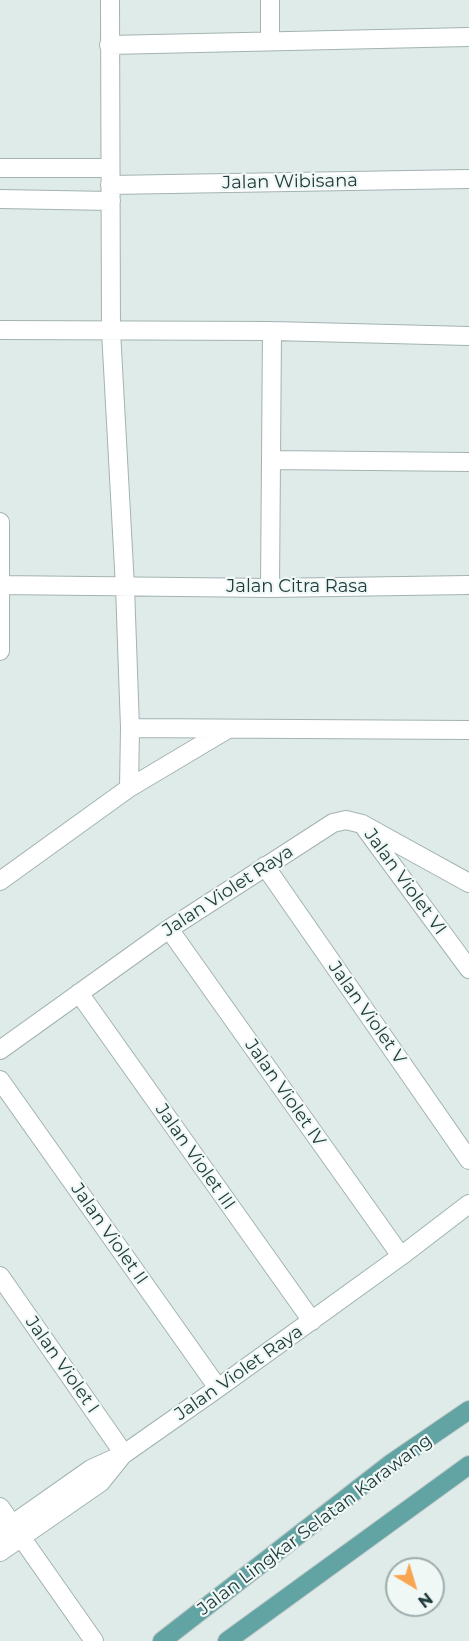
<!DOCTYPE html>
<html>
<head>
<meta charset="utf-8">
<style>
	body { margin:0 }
	#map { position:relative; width:469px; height:1641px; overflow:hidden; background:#dfebe9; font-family:Montserrat,sans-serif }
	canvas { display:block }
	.north { position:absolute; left:385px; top:1557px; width:60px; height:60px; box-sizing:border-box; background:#f0f8f6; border:2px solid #9dadac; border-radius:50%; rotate:142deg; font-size:16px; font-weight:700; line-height:24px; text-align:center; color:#203c3c }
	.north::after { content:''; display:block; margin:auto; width:21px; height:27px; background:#f8a451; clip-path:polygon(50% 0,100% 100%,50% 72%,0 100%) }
</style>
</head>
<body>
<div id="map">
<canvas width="469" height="1641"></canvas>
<div class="north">N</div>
</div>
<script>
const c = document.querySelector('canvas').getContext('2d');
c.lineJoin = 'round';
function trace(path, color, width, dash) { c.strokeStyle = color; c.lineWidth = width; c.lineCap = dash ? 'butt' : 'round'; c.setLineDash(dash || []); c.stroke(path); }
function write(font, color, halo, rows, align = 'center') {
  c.font = font + ' Montserrat,sans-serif'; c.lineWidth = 4.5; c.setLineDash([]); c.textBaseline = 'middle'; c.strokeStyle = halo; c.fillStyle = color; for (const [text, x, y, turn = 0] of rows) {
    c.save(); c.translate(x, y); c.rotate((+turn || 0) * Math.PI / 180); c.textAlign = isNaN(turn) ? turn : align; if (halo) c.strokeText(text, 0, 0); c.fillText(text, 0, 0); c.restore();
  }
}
const minor = new Path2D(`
	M110 0 111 331 125 587 130 728 129 788
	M270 0V41
	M109 45 469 37
	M0 168H110
	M110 185 469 179
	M0 199 111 201
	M0 330 272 331 469 336
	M271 460 469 462
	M0 522V651
	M0 585 270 588 469 585
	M270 588 272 331
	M130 728 469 730
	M365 828 469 969
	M265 866 469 1160
	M0 881 129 788 228 729
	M169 929 401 1256
	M79 993 312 1321
	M0 1050 169 929 333 823 346 820 362 824 469 883
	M0 1080 218 1388
	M0 1276 124 1454
	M0 1507 94 1641
	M0 1533 91 1469 124 1454 218 1388 401 1256 469 1204
	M0 1552 101 1482 121 1457`);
const major = new Path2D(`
	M162 1641 390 1464 469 1410
	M227 1641 469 1465`);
trace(minor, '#a2b3b2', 20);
trace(major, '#c1c8c8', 20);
trace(minor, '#fff', 18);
trace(major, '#62a3a3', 18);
write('18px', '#203c3c', '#f0f8f6', [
	["Jalan Wibisana",290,182,-1],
	["Jalan Citra Rasa",297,587],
	["Jalan Violet VI",405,882,54],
	["Jalan Violet Raya",228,891,-33],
	["Jalan Violet V",367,1013,55],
	["Jalan Violet IV",285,1093,55],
	["Jalan Violet III",195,1157,55],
	["Jalan Violet II",109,1234,55],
	["Jalan Violet I",62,1365,55],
	["Jalan Violet Raya",239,1373,-35],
	["Jalan Lingkar Selatan Karawang",315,1525,-37]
]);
</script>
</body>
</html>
